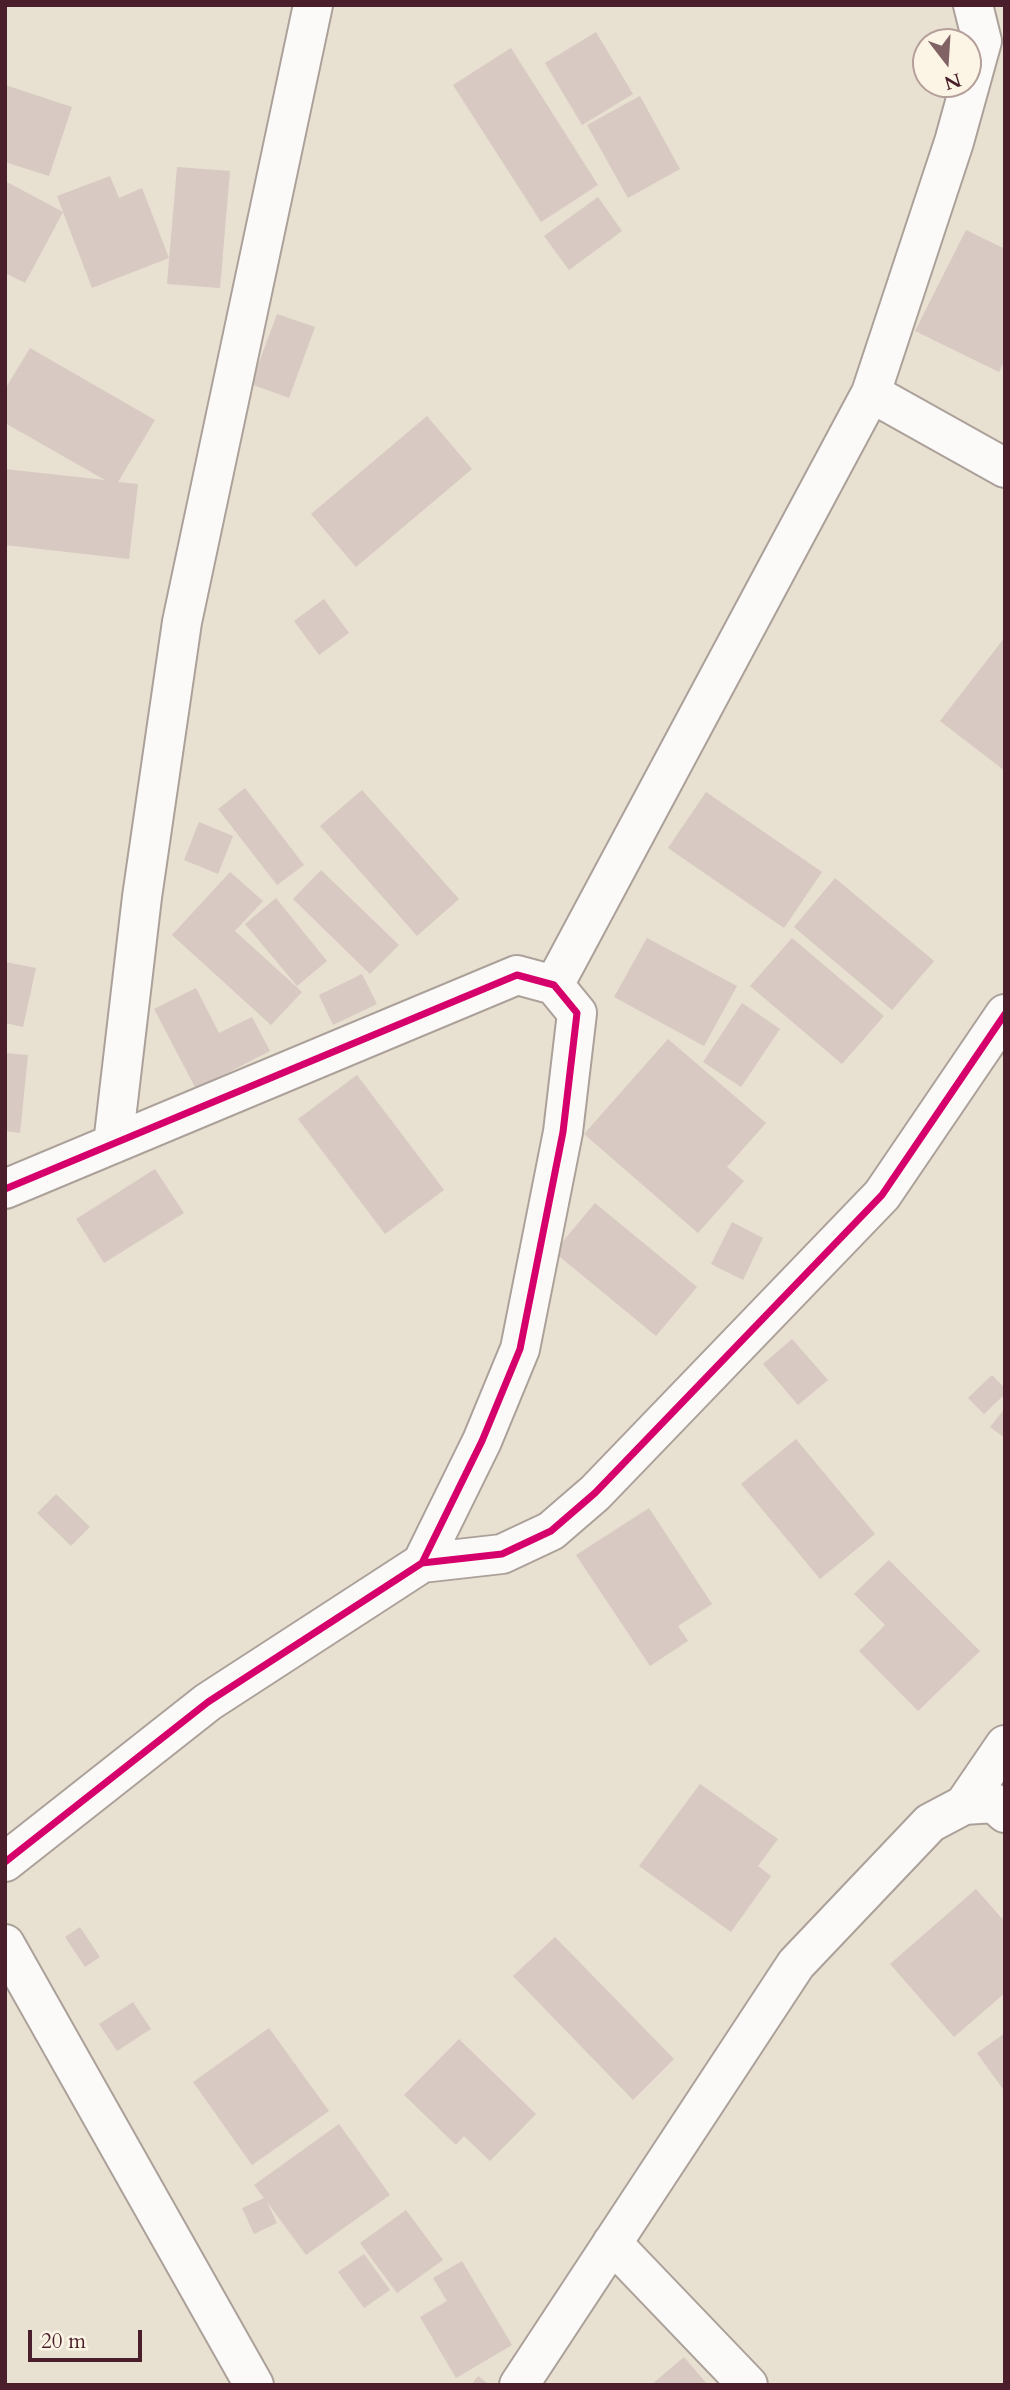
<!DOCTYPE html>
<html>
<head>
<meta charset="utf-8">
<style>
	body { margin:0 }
	#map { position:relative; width:1010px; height:2390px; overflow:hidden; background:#e8e0d0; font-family:Cardo,serif }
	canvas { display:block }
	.frame { position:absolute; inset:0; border:7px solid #4a1f2b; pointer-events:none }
	.north { position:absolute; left:912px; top:28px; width:70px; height:70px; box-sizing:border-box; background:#fcf5e5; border:2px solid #b59f9b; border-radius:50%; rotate:163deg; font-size:19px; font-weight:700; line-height:28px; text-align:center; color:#4a1f2b }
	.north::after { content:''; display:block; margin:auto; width:24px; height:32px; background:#816365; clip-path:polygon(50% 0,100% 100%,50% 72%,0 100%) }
	.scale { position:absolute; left:28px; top:2330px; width:114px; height:32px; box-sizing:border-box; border:4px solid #4a1f2b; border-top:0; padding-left:9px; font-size:21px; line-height:24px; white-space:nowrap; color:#4a1f2b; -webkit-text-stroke:5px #fcf5e5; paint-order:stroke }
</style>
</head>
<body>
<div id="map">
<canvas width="1010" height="2390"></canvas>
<div class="frame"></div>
<div class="north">N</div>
<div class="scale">20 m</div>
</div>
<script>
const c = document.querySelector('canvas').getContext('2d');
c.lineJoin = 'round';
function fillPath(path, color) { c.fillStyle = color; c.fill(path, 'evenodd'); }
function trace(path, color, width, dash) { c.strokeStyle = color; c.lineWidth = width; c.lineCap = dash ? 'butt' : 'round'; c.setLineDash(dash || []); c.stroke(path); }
fillPath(new Path2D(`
	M596 32 633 94 582 125 545 63Z
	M511 48 598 185 541 222 453 85Z
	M5 85 72 107 49 176 5 162Z
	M640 96 680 169 628 198 587 125Z
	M177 167 230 171 220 288 167 284Z
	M110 176 119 198 142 188 169 258 92 288 63 212 25 283 5 273V181L63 212 57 196Z
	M598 197 622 231 569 270 544 236Z
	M966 230 1005 249V360L999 372 915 331Z
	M277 314 315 327 289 398 251 384Z
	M30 348 155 420 118 482 138 484 129 559 5 545V469L105 480 5 423V389Z
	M427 416 472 469 356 567 311 514Z
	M324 599 349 633 319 655 294 621Z
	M1005 637V771L940 721Z
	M245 788 304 865 277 885 218 809Z
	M362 790 459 899 417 936 320 826Z
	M706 792 822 872 784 928 668 848Z
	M199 822 233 836 218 874 184 860Z
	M321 870 399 945 370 974 293 899Z
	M230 872 263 901 235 931 302 992 271 1025 172 935Z
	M835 878 934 961 892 1010 794 927Z
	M276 898 327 961 297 986 245 924Z
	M647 938 737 986 704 1046 614 997Z
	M792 938 884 1016 842 1064 750 986Z
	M5 962 36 968 23 1027 5 1023Z
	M362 974 377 1004 333 1025 319 995Z
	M196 988 219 1033 252 1017 270 1051 196 1089 154 1009Z
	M742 1003 780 1029 741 1087 703 1062Z
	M668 1039 766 1123 727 1167 744 1181 698 1233 584 1134Z
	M5 1053 28 1055 20 1133 5 1131Z
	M357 1075 444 1190 385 1234 298 1119Z
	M155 1169 184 1213 104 1263 76 1219Z
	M595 1203 697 1287 656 1336 554 1252Z
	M732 1222 763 1238 743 1280 711 1264Z
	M792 1339 828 1380 798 1405 763 1364Z
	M992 1375 1005 1388V1394L984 1414 968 1398Z
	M1005 1408V1438L990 1427Z
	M796 1439 875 1534 820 1579 741 1484Z
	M56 1494 90 1527 71 1546 37 1513Z
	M649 1508 712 1604 678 1626 688 1641 650 1666 576 1555Z
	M889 1560 980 1651 918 1711 859 1651 885 1625 854 1594Z
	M700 1784 778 1839 758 1866 771 1876 731 1932 639 1866Z
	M976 1889 1005 1922V1993L954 2037 890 1964Z
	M80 1927 100 1957 85 1967 65 1937Z
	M555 1937 674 2059 633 2100 513 1976Z
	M133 2002 151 2029 117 2051 99 2024Z
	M269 2028 329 2111 252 2165 193 2082Z
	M1005 2033V2092L977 2053Z
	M459 2039 536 2114 490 2161 464 2136 456 2145 404 2095Z
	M339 2124 390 2195 306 2255 267 2202 277 2223 254 2234 242 2208 264 2198 254 2185Z
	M406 2210 443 2260 397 2293 360 2243Z
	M364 2254 390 2290 364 2308 338 2272Z
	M462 2261 512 2345 456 2378 420 2317 447 2301 433 2278Z
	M684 2357 708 2385H651Z
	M478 2376 490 2385H471Z`), '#d8c9c2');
const street = new Path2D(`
	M871 393 1005 468
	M554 985 871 393 954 142 982 41 973 5
	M113 1144 142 897 182 622 313 5
	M5 1189 517 975 554 985 577 1013 563 1132 520 1349 482 1441 422 1563
	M964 1805 1005 1745
	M5 1862 208 1702 422 1563 502 1554 551 1531 595 1493 882 1195 1005 1014
	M5 1944 254 2385
	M612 2243 748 2385
	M519 2385 796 1964 930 1823 964 1805 994 1803 1005 1813`);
trace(street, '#aba19a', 42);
trace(street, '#fcfaf8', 38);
trace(new Path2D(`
	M5 1189 517 975 554 985 577 1013 563 1132 520 1349 482 1441 422 1563
	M5 1862 208 1702 422 1563 502 1554 551 1531 595 1493 882 1195 1005 1014`), '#d6006c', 7);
</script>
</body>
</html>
